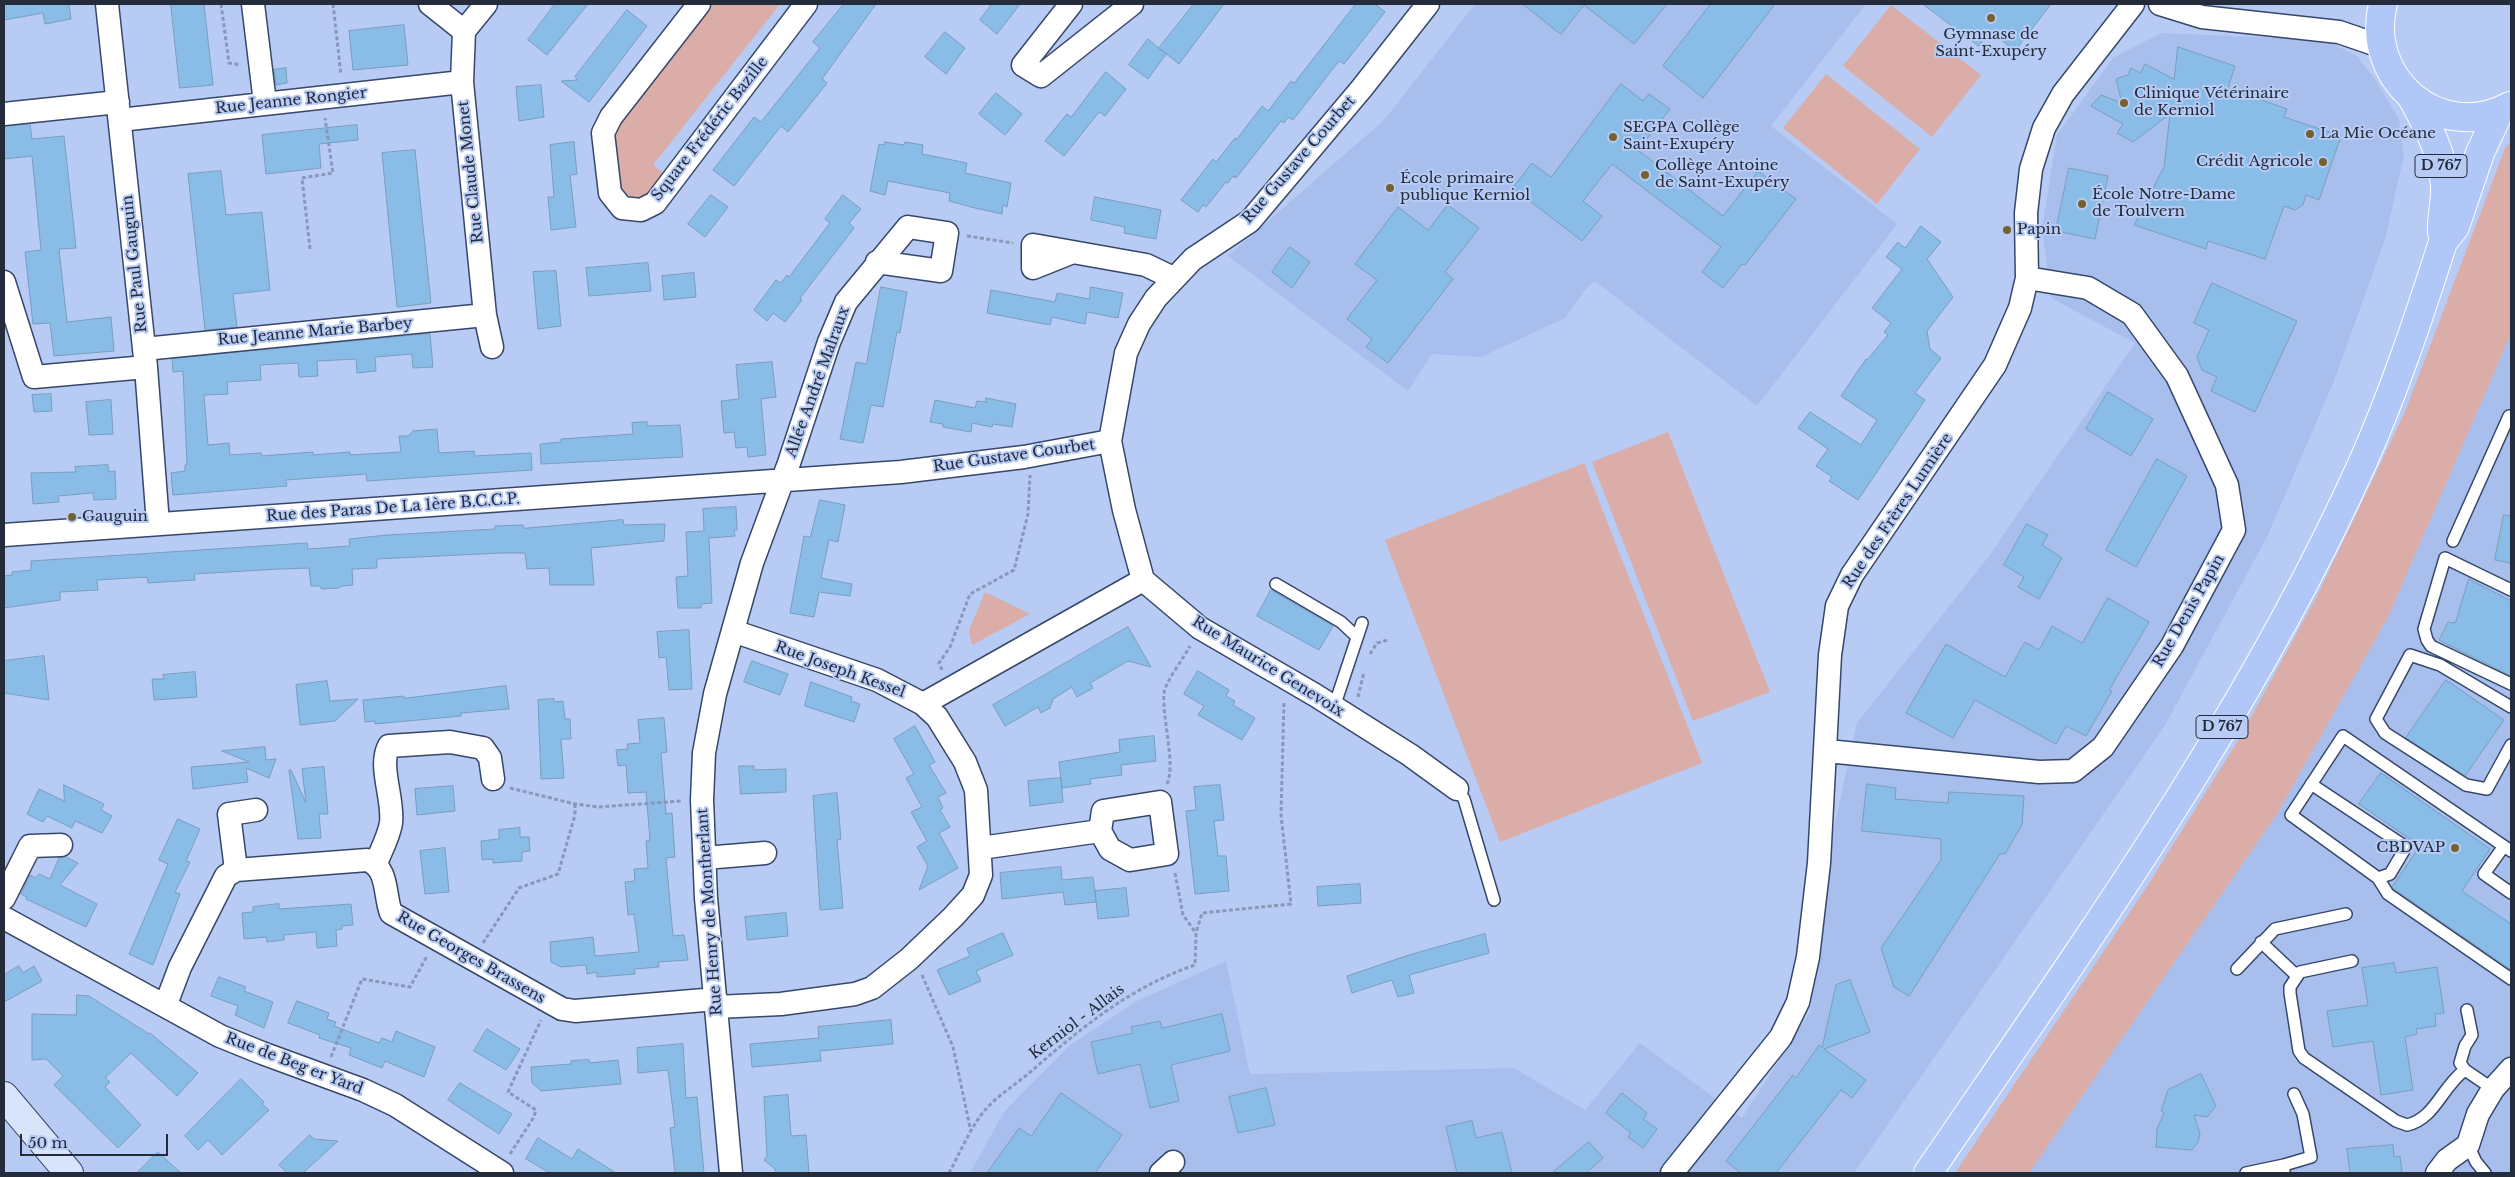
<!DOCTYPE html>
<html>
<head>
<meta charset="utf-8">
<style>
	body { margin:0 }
	#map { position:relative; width:2515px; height:1177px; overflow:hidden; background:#b7cbf4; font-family:"Libre Baskerville",serif }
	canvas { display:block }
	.frame { position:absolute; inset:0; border:5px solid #242b3b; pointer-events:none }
	.scale { position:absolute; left:20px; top:1134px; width:148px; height:22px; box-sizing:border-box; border:2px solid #242b3b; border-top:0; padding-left:6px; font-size:15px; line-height:18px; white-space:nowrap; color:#242b3b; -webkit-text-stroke:4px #b7cbf4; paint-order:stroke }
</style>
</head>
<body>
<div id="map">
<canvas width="2515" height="1177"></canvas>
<div class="frame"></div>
<div class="scale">50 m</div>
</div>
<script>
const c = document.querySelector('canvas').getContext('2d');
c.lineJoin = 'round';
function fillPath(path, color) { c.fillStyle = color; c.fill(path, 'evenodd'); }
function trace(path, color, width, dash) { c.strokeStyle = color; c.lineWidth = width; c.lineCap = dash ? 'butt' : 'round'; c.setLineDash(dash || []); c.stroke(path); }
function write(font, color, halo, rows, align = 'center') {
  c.font = font + ' "Libre Baskerville",serif'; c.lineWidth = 4; c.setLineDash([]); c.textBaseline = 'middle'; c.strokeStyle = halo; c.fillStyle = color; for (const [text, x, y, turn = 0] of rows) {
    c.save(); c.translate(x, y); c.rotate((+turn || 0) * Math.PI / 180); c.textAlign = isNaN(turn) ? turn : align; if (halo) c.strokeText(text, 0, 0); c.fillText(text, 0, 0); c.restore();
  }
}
fillPath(new Path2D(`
	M1475 4H1866L1771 126 1897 224 1757 406 1595 281 1585 290 1565 318 1481 357 1432 354 1408 391 1228 256 1384 120Z
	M2161 33 2325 40 2357 56 2374 78 2399 119 2404 156 2385 239 2334 381 2268 535 2164 727 1854 1173H970L1004 1112 1070 1045 1137 1001 1226 961 1250 1074 1514 1068 1585 1110 1640 1043 1742 1118 1810 1012 1827 859 1857 723 1989 556 2135 343 2051 298 2042 229 2057 135 2113 58Z
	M2511 334V1173H2029L2277 814 2388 617Z`), '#a8bfee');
fillPath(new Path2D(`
	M707 4H780L653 165 667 176 646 201 628 203 617 193 609 137Z
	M1891 5 1981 75 1932 137 1843 66Z
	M1826 74 1920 149 1877 204 1783 128Z
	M2511 141V334L2388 617 2277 814 2029 1173H1955L2146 888 2239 739 2317 596 2405 412 2505 148Z
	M1668 432 1770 692 1693 721 1592 462Z
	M1584 463 1702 763 1500 842 1385 540Z
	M985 592 1030 614 972 645 969 630Z`), '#dbada8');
const building = new Path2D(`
	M4 4H69L71 19 45 24 43 13 4 20Z
	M171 4H204L213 85 180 88Z
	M555 4H588L547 55 528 40Z
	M844 4H876L822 79 827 83 788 132 781 126 734 186 713 170 754 117 761 122 820 48 813 42Z
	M992 4H1020L997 34 980 20Z
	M1194 4H1224L1179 64 1159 48Z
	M1356 4H1375L1385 12 1344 64 1339 61 1293 120 1288 117 1284 123 1281 121 1236 178 1233 176 1228 183 1226 182 1206 207 1203 205 1198 212 1181 200 1213 159 1216 162 1235 138 1237 139 1262 106 1268 111 1291 81 1294 83Z
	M1523 4H1667L1634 44 1584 5 1561 34Z
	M1711 4H1775L1703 98 1663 66Z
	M1923 4H2051L2015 51 1990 31 1979 46Z
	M627 10 647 26 589 102 561 81 578 80 575 77Z
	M404 25 408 65 353 70 349 31Z
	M945 32 965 48 946 74 925 57Z
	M1148 39 1166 54 1148 79 1129 65Z
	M2178 47 2235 66 2228 88 2287 109 2284 117 2341 136 2319 200 2306 195 2303 205 2295 210 2284 206 2265 259 2208 241 2206 249 2134 225 2164 167 2170 114 2133 142 2117 133 2123 124 2091 106 2101 95 2122 103 2116 79 2128 75 2131 68 2140 73 2145 64 2174 79Z
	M286 68 287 83 276 85 274 70Z
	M1106 72 1126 89 1105 116 1099 112 1064 156 1045 141 1067 114 1071 117Z
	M1621 84 1643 101 1649 94 1670 109 1638 150 1723 216 1758 171 1796 199 1745 265 1742 264 1723 288 1702 272 1721 247 1612 164 1583 201 1602 216 1582 241 1513 188 1532 163 1551 177Z
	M541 85 544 117 519 121 516 87Z
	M996 93 1022 114 1005 135 979 114Z
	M30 124 32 139 64 136 76 248 59 249 67 322 111 317 114 351 54 356 50 323 33 324 25 252 41 250 32 156 4 159V127Z
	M357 125 358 140 319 144 321 168 266 174 262 135Z
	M574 142 577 174 570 175 576 227 551 230 548 197H554L550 145Z
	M885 142 904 145 905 142 923 145 922 154 967 163 965 173 1011 183 1007 207 1003 205 1002 214 975 208 949 201 950 193 888 181 885 195 870 191 879 144 884 145Z
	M415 150 431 303 397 307 382 153Z
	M2069 168 2108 176 2095 239 2056 231Z
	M221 171 226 215 262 212 270 290 233 294 237 327 205 330 188 174Z
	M711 195 728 207 705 237 688 224Z
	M843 195 861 209 849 223 854 228 800 298 802 300 785 322 773 313 767 321 754 310 776 280 781 283 787 275 789 277 830 223 825 219Z
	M1095 197 1161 210 1156 239 1124 233 1125 227 1091 220Z
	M1448 205 1479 228 1445 272 1453 279 1388 363 1366 347 1372 339 1347 319 1377 280 1355 264 1398 207 1428 230Z
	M1921 226 1941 242 1927 259 1953 297 1927 331 1930 349 1941 358 1915 393 1925 400 1858 500 1829 481 1832 477 1816 466 1828 449 1798 428 1810 412 1861 445 1877 420 1841 396 1866 359 1867 360 1888 335 1884 332 1891 323 1872 308 1902 269 1886 257 1898 242 1905 248Z
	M1290 247 1310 262 1292 288 1272 272Z
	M648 263 651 291 589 296 586 268Z
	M556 271 561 326 538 329 533 272Z
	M694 273 696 297 664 300 662 276Z
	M2212 283 2297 321 2255 412 2211 391 2217 377 2202 370 2197 357 2209 330 2194 323Z
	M881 287 907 292 900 333 897 332 883 407 871 405 863 443 840 439 856 362 866 364Z
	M1091 287 1123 293 1118 318 1087 312 1085 324 1052 317 1050 325 987 313 991 290 1055 302 1057 293 1089 299Z
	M430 334 433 367 413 368 412 354 375 357 376 371 357 373 356 359 317 361 318 376 299 377 298 363 260 365 261 380 227 382 228 394 204 395 208 445 229 443 230 455 261 453 262 456 313 452V455L350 452V455L401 452 399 436H408L413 431 437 429 439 453 474 451 475 456 531 453 532 470 367 481 366 474 286 480 287 486 173 495 171 473 185 471V465H187L183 371 173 372 172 359Z
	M772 362 776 397 761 399 766 455 748 457 747 447 736 448 734 432 724 433 721 401 739 399 736 365Z
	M2108 392 2153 419 2131 456 2086 429Z
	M51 394 52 411 34 412 32 395Z
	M986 398 1016 404 1012 427 993 424 992 427 972 423 971 432 943 427V424L930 422 935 400 975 408 977 401 986 402Z
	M111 400 113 434 89 435 86 402Z
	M647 422V426L680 425 683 457 541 464 540 444 561 442V439L633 434 632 423Z
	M2157 459 2187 476 2136 567 2106 550Z
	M108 465 109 472 115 471 116 499 94 500 93 493 58 496 59 502 33 504 31 473 76 472 75 467Z
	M820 500 845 505 838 542 829 540 821 578 852 584 850 596 819 592 814 617 790 613 804 536 810 537Z
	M736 507 737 530H734L735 536 709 538 712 603 701 604V608H678L676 577 688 576 686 532 704 531 703 509Z
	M2504 515 2511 516V563L2495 560Z
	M623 520 624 525 665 524 664 541 591 548 594 585H550L549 568 527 569 525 553H501L377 559V568L352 569 353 585 342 586 339 588 322 589 319 586H311L309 568 280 569 194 574 195 580 148 583 147 577 97 580 98 590 60 592V600L4 608V576L12 575V572L31 570V561L307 543 308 549 350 546 349 539 387 535 495 529V526L523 525 524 528Z
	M2027 524 2048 535 2042 545 2062 558 2039 599 2018 587 2024 577 2004 565Z
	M2469 579 2511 601V676L2439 640 2448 622 2455 623Z
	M1271 590 1333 626 1319 650 1257 616Z
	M2108 598 2149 622 2109 690 2112 691 2086 736 2066 726 2056 744 1975 700 1953 738 1906 713 1946 644 2005 677 2025 642 2039 650 2052 626 2082 643Z
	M1128 627 1151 667 1128 661 1090 683 1093 688 1077 697 1072 687 1053 699 1050 708 1041 713 1038 707 1005 726 993 705Z
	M689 630 692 689 669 690 666 657 659 658 657 632Z
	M44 656 49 700 4 693V661Z
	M752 661 788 674 780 695 744 682Z
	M1198 671 1229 690 1226 696 1235 701 1233 705 1255 718 1242 740 1198 715 1204 706 1184 694Z
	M195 672 197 697 154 700 152 679H164L163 675Z
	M2446 680 2504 720 2465 776 2406 738Z
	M327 681 330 701 358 699 335 721 300 725 296 685Z
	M811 682 852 697 851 701 860 704 854 722 805 706Z
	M506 686 509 709 461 713V716L375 724V721L365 722 363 700 404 696V698Z
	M554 699V702L563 701 565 719H570L571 739H561L564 778 541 779 538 700Z
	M664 718 667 752 661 753 666 814 672 813 675 857 666 858 673 936 684 935 688 960 658 962 659 967 634 969 635 974 597 977V972L587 974 586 965 561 967 551 962 550 942 593 937 595 956 639 952 634 914 628 915 625 882 635 881 634 869 648 868 646 841 650 840 646 792 628 793 626 765 618 766 616 750 628 749 627 744 640 743 638 720Z
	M915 726 935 762 929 765 946 793 938 797 943 808 940 810 950 827 939 833 958 868 919 890 928 866 917 847 927 841 911 812 922 807 906 778 914 774 894 739Z
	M1154 736 1156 761 1121 765 1122 775 1090 779 1091 784 1062 788 1059 762 1120 752 1119 740Z
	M265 747 266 760 276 759 269 778 246 768 248 782 193 789 191 767 249 762 222 751Z
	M739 766H754V770L786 769V792L741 794Z
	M324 767 328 814H319L321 838 298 839 289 770H291L306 803 302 769Z
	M2381 773 2490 849 2462 891 2511 924V970L2394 889 2392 887 2420 846 2359 804Z
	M1061 778 1063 802 1030 806 1028 781Z
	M1867 784 1896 788 1895 799 1948 803 1949 792 2024 796 2022 825 2005 854H2000L1909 996 1894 987 1881 948 1941 860V839L1862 831Z
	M64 785 104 804 101 810 112 816 102 833 75 821 72 828 47 816 43 822 27 814 39 789 64 801Z
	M1220 785 1224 820 1214 821 1218 856H1226L1229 891 1195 894 1186 811 1196 810 1194 787Z
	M453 786 455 811 417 815 415 789Z
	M837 793 841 839 837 840 843 908 820 910 813 796Z
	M178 819 200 829 186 861 190 862 175 892 180 894 153 965 129 954 168 864 159 860Z
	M520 828V837H529L530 851 522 852V861L493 863V859L482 860 481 841 499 839V830Z
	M445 848 449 892 425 894 420 851Z
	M66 857 78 863 60 885 97 904 86 927 26 899 27 897 21 894 30 875 36 878 39 874 50 879 59 858Z
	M1061 867 1062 880 1093 877 1096 902 1065 905 1063 892 1002 899 1000 873Z
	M1360 884 1361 903 1318 906 1317 887Z
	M1126 888 1129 916 1098 919 1095 891Z
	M279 904V909L351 904 353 925 342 926V929L336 930 337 946 317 948 316 932 284 935V940L267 942 266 937 244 939 242 913 253 912V907Z
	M786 913 788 936 747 940 745 917Z
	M1003 933 1013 955 976 971 981 981 949 995 937 970 970 956 967 949Z
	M1485 934 1489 953 1409 975 1414 993 1398 997 1392 980 1352 993 1347 976 1409 955Z
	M2394 963 2396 973 2437 967 2444 1013 2435 1014 2436 1026 2416 1029 2417 1034 2405 1037 2413 1090 2381 1095 2373 1041 2333 1047 2327 1011 2368 1005 2362 968Z
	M19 966 23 973 34 966 42 981 4 1002V975Z
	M219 977 246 987 244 991 273 1002 264 1028 235 1015 238 1006 211 996Z
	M1850 980 1870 1032 1824 1049 1866 1080 1852 1098 1841 1090 1776 1173H1741L1726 1161 1793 1075 1796 1078 1819 1045 1822 1048 1836 985Z
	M77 995 89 996 149 1034 150 1033 198 1073 177 1096 131 1053 105 1078 110 1082 105 1087 141 1125 118 1148 54 1085 63 1076 46 1059 32 1060V1014L76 1015Z
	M297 1001 329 1013 327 1019 336 1022 334 1026 379 1043 382 1038 392 1042 396 1031 435 1047 424 1077 385 1061 382 1068 349 1055 351 1048 319 1038 320 1035 288 1023Z
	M1222 1014 1230 1051 1171 1065 1179 1101 1150 1108 1140 1064 1098 1074 1091 1042 1133 1033 1131 1027 1160 1021 1162 1028Z
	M891 1020 893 1044 820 1051 821 1061 752 1067 750 1044 819 1038 818 1027Z
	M487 1029 520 1049 506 1070 474 1051Z
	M683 1044 686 1098 697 1097 704 1173H675L670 1128 675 1127 668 1070 638 1073 637 1048Z
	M589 1060 590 1063 618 1060 621 1084 541 1091 532 1083 531 1067 571 1064V1061Z
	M2201 1074 2216 1106 2207 1117 2194 1115 2200 1134 2198 1142 2192 1150 2156 1147 2157 1129 2164 1113 2161 1111 2168 1090Z
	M241 1079 264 1102 262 1104 269 1110 222 1155 208 1140 198 1150 185 1136Z
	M460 1083 512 1114 499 1134 448 1100Z
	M1266 1088 1275 1125 1238 1133 1229 1097Z
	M1061 1093 1122 1135 1095 1173H987L1019 1128 1031 1136Z
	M1622 1093 1647 1113 1643 1119 1657 1129 1643 1148 1628 1137 1631 1133 1606 1113Z
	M788 1095 791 1136 806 1135 809 1173H776L775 1169 764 1160 767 1156 764 1097Z
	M1472 1121 1476 1138 1502 1132 1512 1173H1457L1446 1127Z
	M310 1135 314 1139 338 1141 303 1173H287L279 1165Z
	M538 1138 572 1159 578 1149 616 1173H550L526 1159Z
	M1589 1142 1603 1158 1586 1173H1552Z
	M2393 1145 2394 1157 2400 1156 2402 1173H2350L2347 1149Z
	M158 1152 181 1173H137Z`);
fillPath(building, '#89bde8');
trace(building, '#799dbd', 1);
const lane = new Path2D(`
	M2453 541 2509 416 2511 417
	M1276 584 1341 622 1357 637
	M2511 590 2445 558 2424 629 2427 640 2431 646 2511 684
	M1334 707 1362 623
	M2511 707 2440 665 2410 655 2376 719 2385 733 2466 785 2487 789 2511 745
	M2311 784 2406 847 2390 874 2378 878
	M1457 789 1464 799 1494 900
	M2504 846 2484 874 2511 893
	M2511 851 2343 736 2291 815 2378 878 2388 894 2511 979
	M2261 942 2297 976
	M2352 961 2300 972 2290 987V993L2299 1051 2304 1058 2396 1121 2407 1125C2435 1119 2443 1085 2465 1070
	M2237 969 2275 929 2346 914
	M2467 1010 2472 1035 2465 1046 2460 1063 2465 1070 2493 1089
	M2468 1145 2476 1162 2485 1173
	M2246 1173 2284 1165
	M2284 1173V1165L2311 1157 2303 1114 2294 1094`);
const street = new Path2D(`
	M107 4 146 367 158 524
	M253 4 265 103
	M430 4 464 31
	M486 4 464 31 462 82 485 315 492 347
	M699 4 611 117 603 133 610 193 622 208 641 210 655 203 806 4
	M1071 4 1023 65 1041 76 1132 4
	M2160 4 2202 17 2339 32 2380 46
	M4 114 118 102
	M120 120 462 82
	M1073 252 1033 268V245L1146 265 1173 278
	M4 282 34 377 146 367
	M144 349 485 315
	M1110 441 1124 510 1143 580
	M4 535 901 472 1024 457 1110 441 1126 353 1139 324 1156 298 1193 259 1250 221 1362 88 1428 4
	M923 704 1143 580 1200 628 1315 695 1410 755 1457 789
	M1827 751 2039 772 2073 771 2103 747 2172 646 2234 530 2227 485 2177 376 2132 314 2088 288 2027 278
	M1160 802 1167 854 1130 860 1110 849 1100 831 1103 811Z
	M981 848 1100 831
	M705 858 765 853
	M376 863C381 851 389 836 391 823 394 799 378 766 389 746L450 742 483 748 490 758 493 779
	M236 870 229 814 256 810
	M4 898 30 846 61 845
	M4 918 220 1036 262 1053 363 1090 395 1105 502 1173
	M166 1004 180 967 226 876 236 870 367 860C389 868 384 895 391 913L562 1009 575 1011 716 999
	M716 1007 781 1004 855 994 872 988 909 959 953 917 973 895 981 875 976 790 965 762 937 717 923 704 877 680 733 631
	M731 1173 706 898 702 800 704 753 715 694 752 563 789 463 829 342 846 302 908 227 947 233 941 271 877 262
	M1161 1173 1173 1162
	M1672 1173 1781 1037 1798 1002 1808 957 1819 863 1830 655 1837 606 1852 575 1995 365 2020 308 2027 278 2026 213 2031 169 2044 128 2063 94 2133 4
	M2437 1173 2447 1160 2468 1145 2478 1114 2493 1089 2511 1069`);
const secondary = new Path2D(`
	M4 1096 69 1173`);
const primary = new Path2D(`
	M2383 4C2364 79 2440 144 2510 106
	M2411 96C2427 125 2443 153 2445 186 2446 202 2441 217 2442 232
	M1928 1173C2084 944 2248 718 2362 464 2394 392 2419 317 2443 242L2455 227 2480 153 2499 112`);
trace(lane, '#374769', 14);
trace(street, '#374769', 25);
trace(secondary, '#374769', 30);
trace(primary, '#fff', 30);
trace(new Path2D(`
	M221 4 229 63 241 65
	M333 4 341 75
	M967 236 1013 243
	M310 249 302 178 333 173 325 118
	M1370 654 1377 643 1388 640
	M942 670 939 663 950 647 970 594 1014 570 1028 514 1030 475
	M1358 697 1364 672
	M1167 784C1176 765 1162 719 1164 693 1165 682 1184 658 1190 646
	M510 788 575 804 599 807 681 801
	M1175 873 1183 915 1196 933
	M483 943 519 888 558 874 575 815V804
	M922 975 953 1047 971 1132
	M331 1057 362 979 410 987 427 956
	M510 1154 534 1117 536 1110 508 1092 541 1020
	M2510 1170 2511 1169
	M949 1173C960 1153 970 1128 985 1110 997 1096 1015 1085 1029 1073 1080 1029 1130 987 1195 965L1196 933 1202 913 1291 904 1281 815 1284 701`), '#8898b9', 3, [4, 2.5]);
trace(lane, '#fff', 11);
trace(street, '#fff', 22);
trace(secondary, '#d8e3fc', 28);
trace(primary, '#b1c7f8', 28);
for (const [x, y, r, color] of [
	[1991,18,5,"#766030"],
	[2124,103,5,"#766030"],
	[2310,134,5,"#766030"],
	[1613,137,5,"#766030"],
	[2323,162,5,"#766030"],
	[1645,175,5,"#766030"],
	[1390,188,5,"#766030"],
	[2082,204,5,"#766030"],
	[2007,230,5,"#766030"],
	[72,517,5,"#766030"],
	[2455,848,5,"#766030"]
]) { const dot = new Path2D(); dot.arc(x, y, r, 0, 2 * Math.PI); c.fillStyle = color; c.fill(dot); trace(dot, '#b7cbf4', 2); }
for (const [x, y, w] of [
	[2441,166,52],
	[2222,727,52]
]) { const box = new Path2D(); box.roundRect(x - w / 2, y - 11.5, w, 23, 4); c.fillStyle = '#b7cbf4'; c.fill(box); trace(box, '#242b3b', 1); }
write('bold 14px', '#242b3b', null, [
	["D 767",2441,166],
	["D 767",2222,727]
]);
write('15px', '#242b3b', '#b7cbf4', [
	["Gymnase de",1991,35,"center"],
	["Saint-Exupéry",1991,52,"center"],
	["Clinique Vétérinaire",2134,94],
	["de Kerniol",2134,111],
	["SEGPA Collège",1623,128],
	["Saint-Exupéry",1623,145],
	["La Mie Océane",2320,134],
	["Crédit Agricole",2313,162,"right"],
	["Collège Antoine",1655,166],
	["de Saint-Exupéry",1655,183],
	["École primaire",1400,179],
	["publique Kerniol",1400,196],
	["École Notre-Dame",2092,195],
	["de Toulvern",2092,212],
	["Papin",2017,230],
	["Gauguin",82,517],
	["CBDVAP",2445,848,"right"]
], 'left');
write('15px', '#242b3b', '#b7cbf4', [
	["Rue Jeanne Rongier",291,101,-6],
	["Square Frédéric Bazille",710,129,-52],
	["Rue Gustave Courbet",1299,160,-49],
	["Rue Claude Monet",471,172,-96],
	["Rue Paul Gauguin",135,264,-96],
	["Rue Jeanne Marie Barbey",315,332,-5],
	["Allée André Malraux",818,382,-70],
	["Rue Gustave Courbet",1014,456,-8],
	["Rue des Paras De La 1ère B.C.C.P.",393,508,-4],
	["Rue des Frères Lumière",1898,511,-56],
	["Rue Denis Papin",2189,611,-60],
	["Rue Maurice Genevoix",1268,667,32],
	["Rue Joseph Kessel",840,670,20],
	["Rue Henry de Montherlant",710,912,-94],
	["Rue Georges Brassens",471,958,30],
	["Kerniol - Allais",1077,1022,-37],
	["Rue de Beg er Yard",294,1064,21]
]);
</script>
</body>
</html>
